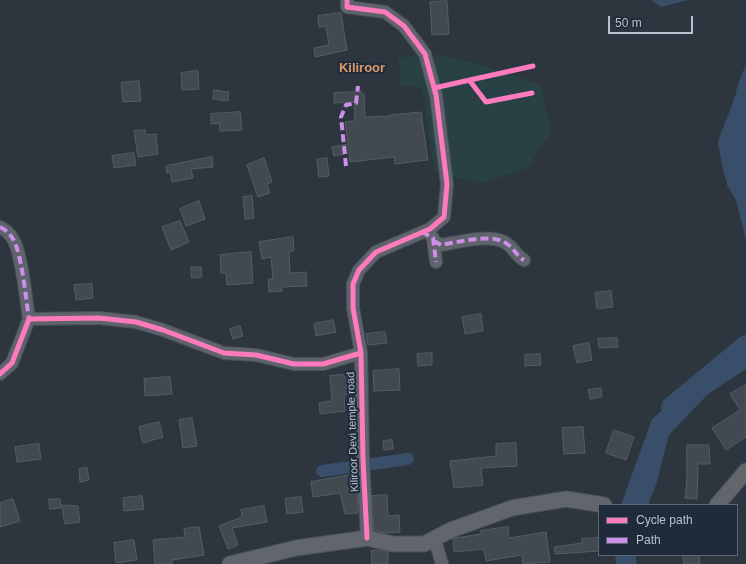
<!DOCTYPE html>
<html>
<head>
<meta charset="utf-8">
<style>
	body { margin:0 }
	#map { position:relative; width:746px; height:564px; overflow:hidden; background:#2d353e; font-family:Helvetica,sans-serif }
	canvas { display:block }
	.legend { position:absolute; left:598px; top:504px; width:140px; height:52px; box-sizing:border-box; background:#1f2b3a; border:1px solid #5d6775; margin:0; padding:5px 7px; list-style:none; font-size:12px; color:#b9c1ce }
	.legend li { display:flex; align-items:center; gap:8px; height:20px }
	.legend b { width:20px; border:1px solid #5d6775 }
	.scale { position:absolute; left:608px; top:16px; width:85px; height:18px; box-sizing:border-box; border:2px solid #b9c1ce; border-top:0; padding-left:5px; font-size:12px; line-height:14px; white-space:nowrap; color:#b9c1ce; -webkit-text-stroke:3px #1f2b3a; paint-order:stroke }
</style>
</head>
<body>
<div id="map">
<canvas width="746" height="564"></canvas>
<ul class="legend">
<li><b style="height:5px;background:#fd7abc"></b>Cycle path</li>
<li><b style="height:5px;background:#ce8fe9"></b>Path</li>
</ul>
<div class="scale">50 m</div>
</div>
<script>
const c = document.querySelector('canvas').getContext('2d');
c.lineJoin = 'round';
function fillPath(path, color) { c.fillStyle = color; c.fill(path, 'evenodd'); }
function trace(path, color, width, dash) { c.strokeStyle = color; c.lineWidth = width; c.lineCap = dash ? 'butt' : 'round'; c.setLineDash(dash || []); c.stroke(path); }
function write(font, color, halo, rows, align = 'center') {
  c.font = font + ' Helvetica,sans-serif'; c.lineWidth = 4; c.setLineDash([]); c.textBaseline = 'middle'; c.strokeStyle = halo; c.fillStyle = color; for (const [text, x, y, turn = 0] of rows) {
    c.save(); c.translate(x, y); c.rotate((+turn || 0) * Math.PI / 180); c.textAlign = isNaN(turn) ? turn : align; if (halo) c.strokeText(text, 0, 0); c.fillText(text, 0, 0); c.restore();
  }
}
fillPath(new Path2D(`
	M442 55 476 63 539 84 552 131 528 168 480 184 434 171 426 116V102L421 87 401 86 398 57Z`), '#294145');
fillPath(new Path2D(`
	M651 0H688L661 7Z
	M746 64V240L736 200 727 185V166L731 119 737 87Z
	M746 351V369L708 394 669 435 656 485 648 505H621L652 419 667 406 711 378Z
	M615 555H635L637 564H616Z`), '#394e69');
trace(new Path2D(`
	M322 471 408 459`), '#394e69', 12);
trace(new Path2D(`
	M734 173 728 143 746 96
	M671 407 746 345`), '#394e69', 20);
const building = new Path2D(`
	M447 1 449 34 432 35 430 2Z
	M341 13 347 50 315 57 314 48 329 45 326 26 319 27 318 16Z
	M198 71 199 89 182 90 181 73Z
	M139 81 141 101 123 102 121 83Z
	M214 90 229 92 228 101 213 99Z
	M361 92V94H364L365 117 390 116V115L421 112 428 160 395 164 394 157 350 162 349 153 334 156 332 147 348 144 345 122 355 121 354 102 334 103V93Z
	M240 112 242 130 220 131 219 123 211 124V114Z
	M145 130 146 135 156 134 158 154 138 157 134 131Z
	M134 153 136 165 114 168 112 156Z
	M212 157 213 167 191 169 193 178 172 182 170 172 167 173 166 166Z
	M264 158 272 182 267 184 270 193 258 197 247 165Z
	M327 158 329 176 319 177 317 160Z
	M252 196 254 218 245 219 243 197Z
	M199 201 205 219 186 226 180 209Z
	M180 221 189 242 171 250 162 227Z
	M293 237 294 251 289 252 290 273 306 272 307 286 282 287V291L269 292 268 279H273L271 257 262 259 259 242Z
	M251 252 253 283 227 285 226 273H221L220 255Z
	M191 267H201L202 277 192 278Z
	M92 284 93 298 76 300 74 285Z
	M611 291 613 307 597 309 595 293Z
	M481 314 483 331 465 334 462 317Z
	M333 320 336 332 316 336 314 324Z
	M240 326 243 336 233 339 230 329Z
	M385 332 387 343 368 345 366 334Z
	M617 338 618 347 599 348 598 339Z
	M589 343 592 360 577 363 573 346Z
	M432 353V365L418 366 417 354Z
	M540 354 541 365 525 366V355Z
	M399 369 400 390 374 391 373 371Z
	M354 374V394L344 395 345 411 320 414 319 403 332 401 330 376Z
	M170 377 172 394 145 396 144 379Z
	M746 385V437L726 450 712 428 740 410 730 394Z
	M601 388 602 397 590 399 588 390Z
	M192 418 197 446 183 448 179 420Z
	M159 422 163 437 143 443 139 427Z
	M583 427 585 453 564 454 562 428Z
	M614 430 634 437 626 460 606 453Z
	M392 440 393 449 384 450 383 441Z
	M516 443 517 466 481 468 483 485 454 488 450 461 496 456V444Z
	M39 444 41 459 17 462 15 447Z
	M687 445H709L710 464H698L697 499 685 498 687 479Z
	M87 468 89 480 80 482 79 469Z
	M356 474 358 513 345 514 340 493 313 497 311 482Z
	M387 495 388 516 399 515 400 532 385 533 374 530 372 496Z
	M142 496 144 509 124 511 123 498Z
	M301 497 303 512 287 514 285 499Z
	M13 499 20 521 0 527V503Z
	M49 499H60L61 508 50 509Z
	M62 505 78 506 80 522 65 524Z
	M264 506 267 522 232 528 238 545 228 549 219 526 242 517 241 510Z
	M199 527 204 555 172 560V564H155L153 540 185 537 184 529Z
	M508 527 509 538 546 532 550 562 523 564 522 555 486 561 484 549 454 552 453 539 455 538 481 534V531Z
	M599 538V551L555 554 554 547 582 543V539Z
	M134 540 137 560 116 563 114 543Z
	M380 550 388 552V564H372L371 551Z
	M683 555H699L700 564H684Z`);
fillPath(building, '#434951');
trace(building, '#565c65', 1);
const minor = new Path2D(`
	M347 0V7L385 12 404 26 425 54 436 95 447 184 444 217 430 229 376 252 359 270 353 284V308L361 353 363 459 367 538
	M0 227C6 230 10 234 13 239 22 254 26 300 29 319
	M431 236 433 238 436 262
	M434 241 441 245C458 242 489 234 504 242 513 246 516 256 524 260
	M0 374 12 363 29 319 99 318 136 322 163 330 224 353 256 355 294 364H323L361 353
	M435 540 442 564`);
const major = new Path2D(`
	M717 505 746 471
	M230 564 296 548 367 538 393 544H424L451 530 512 508 566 499 604 505`);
trace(minor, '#4c5158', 14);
trace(major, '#4b515b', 17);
trace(minor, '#5e636c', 12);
trace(major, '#61666d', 15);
trace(new Path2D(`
	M346 166 341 117 346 105 356 103 358 86
	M0 227C6 230 10 234 13 239 22 254 26 300 29 319
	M422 232 433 238 436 262
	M434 241 441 245C458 242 489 234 504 242 513 246 516 256 524 260`), '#ce8fe9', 4, [8, 4]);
trace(new Path2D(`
	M347 0V7L385 12 404 26 425 54 436 95 447 184 444 217 430 229 376 252 359 270 353 284V308L361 353 363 459 367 538
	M470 81 486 102 532 93
	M434 88 533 66
	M0 374 12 363 29 319 99 318 136 322 163 330 224 353 256 355 294 364H323L361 353`), '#fd7abc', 5);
write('11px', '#b9c1ce', '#1f2b3a', [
	["Kiliroor Devi temple road",353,432,-92]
]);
write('bold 13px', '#dc9866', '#1f2b3a', [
	["Kiliroor",362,68]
]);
</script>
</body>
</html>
